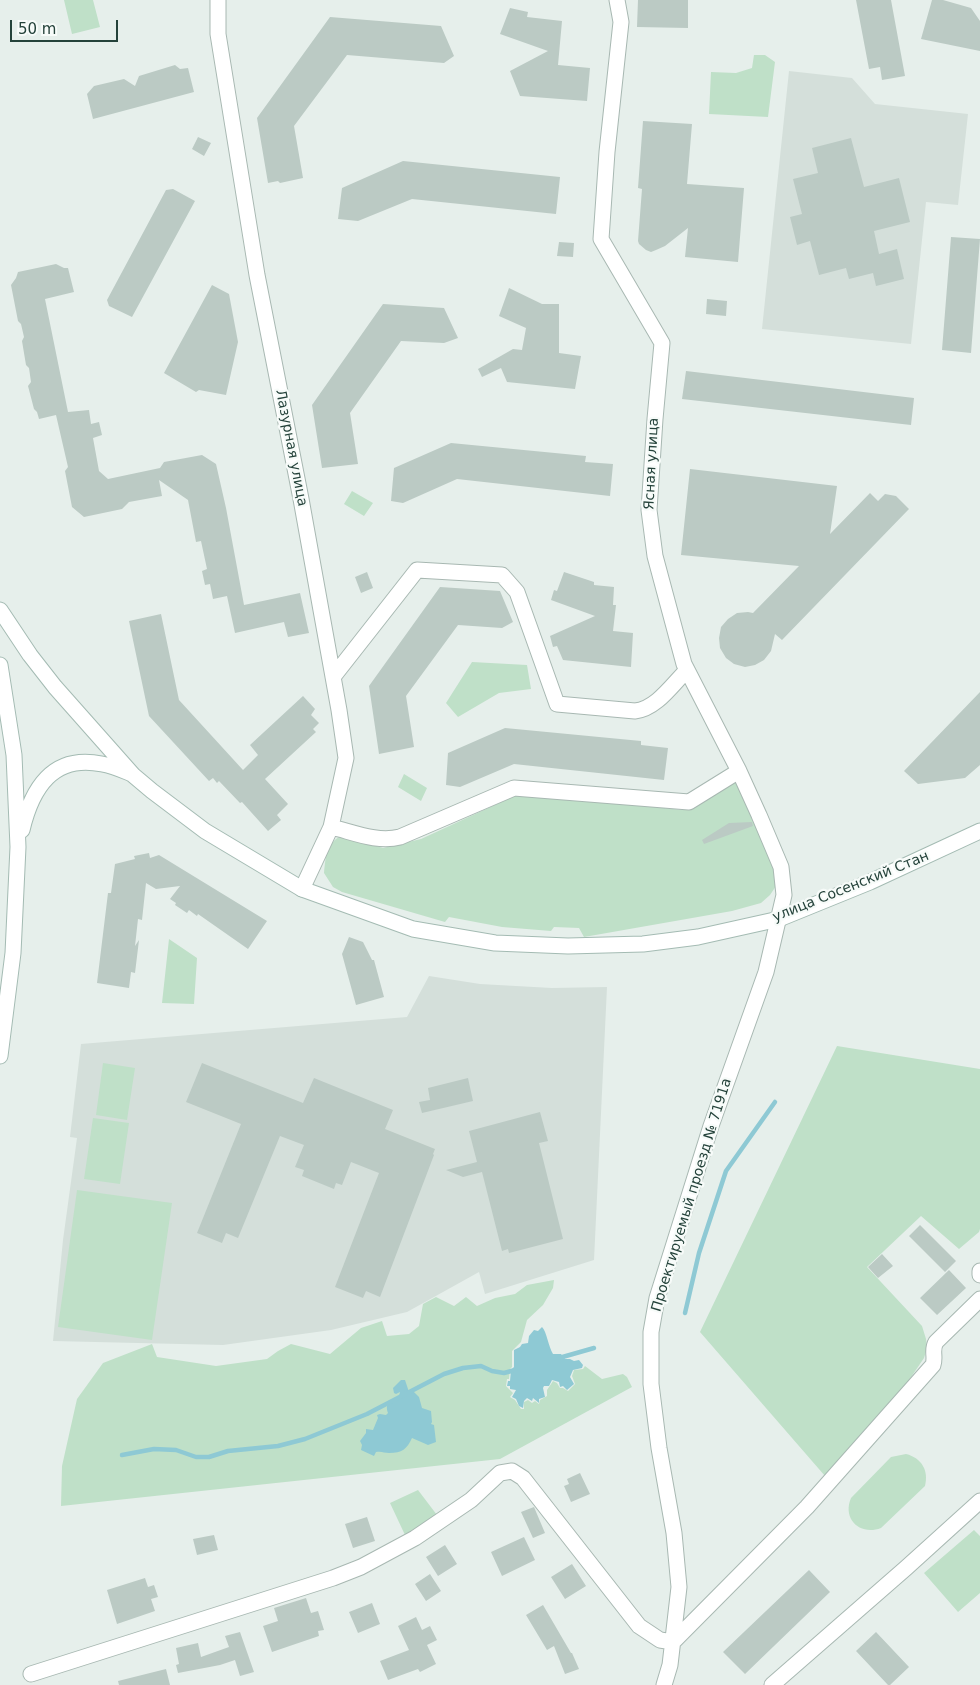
<!DOCTYPE html>
<html>
<head>
<meta charset="utf-8">
<style>
	body { margin:0 }
	#map { position:relative; width:980px; height:1685px; overflow:hidden; background:#e6efeb; font-family:"DejaVu Sans",sans-serif }
	canvas { display:block }
	.scale { position:absolute; left:10px; top:20px; width:108px; height:22px; box-sizing:border-box; border:2px solid #24423a; border-top:0; padding-left:6px; font-size:15px; line-height:18px; white-space:nowrap; color:#24423a; -webkit-text-stroke:4px #f7fbf9; paint-order:stroke }
</style>
</head>
<body>
<div id="map">
<canvas width="980" height="1685"></canvas>
<div class="scale">50 m</div>
</div>
<script>
const c = document.querySelector('canvas').getContext('2d');
c.lineJoin = 'round';
function fillPath(path, color) { c.fillStyle = color; c.fill(path, 'evenodd'); }
function trace(path, color, width, dash) { c.strokeStyle = color; c.lineWidth = width; c.lineCap = dash ? 'butt' : 'round'; c.setLineDash(dash || []); c.stroke(path); }
function write(font, color, halo, rows, align = 'center') {
  c.font = font + ' "DejaVu Sans",sans-serif'; c.lineWidth = 4.5; c.setLineDash([]); c.textBaseline = 'middle'; c.strokeStyle = halo; c.fillStyle = color; for (const [text, x, y, turn = 0] of rows) {
    c.save(); c.translate(x, y); c.rotate((+turn || 0) * Math.PI / 180); c.textAlign = isNaN(turn) ? turn : align; if (halo) c.strokeText(text, 0, 0); c.fillText(text, 0, 0); c.restore();
  }
}
fillPath(new Path2D(`
	M789 71 852 78 875 104 968 114 958 205 926 202 911 344 762 329Z
	M429 976 480 984 552 988 607 987 594 1260 485 1294 479 1272 407 1312 331 1330 223 1345 53 1341 63 1240 77 1138 70 1137 81 1044 407 1017Z`), '#d4dfda');
fillPath(new Path2D(`
	M64 0H93L100 27 72 34Z
	M754 55H765L775 62 768 117 709 114 711 72 736 73 752 68Z
	M352 491 373 503 364 516 344 504Z
	M472 662 527 665 531 689 499 693 458 717 446 703Z
	M404 774 427 788 421 801 398 787Z
	M740 780 778 874 776 886 770 895 761 903 732 911 584 937 579 928 554 927 551 931 502 927 449 917 445 922 342 892 333 887 324 873C326 855 326 844 342 835L383 848 421 839 523 792 682 810 699 805 725 787Z
	M169 939 197 958 194 1004 162 1003Z
	M837 1046 980 1069V1229L979 1232 959 1249 921 1216 867 1267 922 1326 926 1339 927 1348 924 1358 903 1389 825 1476 700 1332Z
	M103 1063 135 1068 127 1120 96 1115Z
	M93 1118 129 1123 120 1184 84 1179Z
	M77 1190 172 1203 152 1340 58 1327Z
	M554 1280 553 1288 543 1305 527 1320 521 1342 512 1351V1367L510 1369 509 1379H507L506 1386 513 1393 510 1397 515 1400 521 1409H524V1402L528 1400 532 1403 535 1401 539 1404 540 1400 547 1396V1390L553 1381 557 1383 560 1388H563L568 1391 575 1384 572 1376 574 1370 583 1369 585 1366 602 1379 623 1374 627 1377 632 1387 500 1459 61 1506 62 1466 77 1399 103 1363 152 1344 157 1357 216 1366 267 1359 278 1351 291 1344 330 1354 361 1328 382 1321 387 1336 409 1334 419 1326 423 1304 436 1297 454 1306 466 1297 477 1306 495 1298 515 1294 527 1285Z
	M906 1454C922 1458 929 1471 925 1486L881 1528C860 1536 842 1519 851 1498L891 1457Z
	M418 1490 437 1515 405 1535 390 1503Z
	M974 1530 980 1536V1593L958 1612 924 1573Z`), '#bfe0c8');
fillPath(new Path2D(`
	M542 1327C547 1332 548 1346 553 1354H561L565 1359H570L574 1361 579 1360 583 1365 582 1368 573 1370 570 1377 574 1384 567 1390 563 1386 560 1387 559 1382 552 1380 549 1386H544L543 1388 545 1397 539 1399V1403L533 1398 532 1401 527 1398 524 1401 523 1408 519 1406 516 1399 512 1397 516 1390 510 1389V1386H507L508 1381H510L511 1370 514 1367V1350L520 1347 522 1344 528 1343 529 1336 534 1330 538 1331Z
	M401 1380H405L409 1392 413 1391 419 1397 422 1408 431 1411 432 1422 431 1424 434 1425 436 1442 428 1445 412 1438C407 1449 402 1453 389 1453 384 1453 382 1451 376 1452L374 1456 361 1450 362 1445 360 1441 366 1433V1429L373 1430 378 1418 377 1415 380 1414 386 1415 388 1413C384 1402 392 1402 399 1396L400 1392 396 1394 394 1393 393 1388Z`), '#8ec9d4');
trace(new Path2D(`
	M685 1313 699 1253 726 1171 775 1102
	M559 1358 594 1348
	M122 1455 154 1449 176 1450 196 1457H209L228 1451 278 1446 305 1439 367 1414 444 1374 463 1368 481 1366 492 1371 504 1373 515 1370`), '#8ec9d4', 4.5);
fillPath(new Path2D(`
	M638 0H688V28L637 27Z
	M856 0H891L905 76 882 80 880 67 869 69Z
	M932 0H943L971 8 980 21V51L921 39Z
	M510 8 528 12 527 17 562 21 558 65 590 68 587 101 520 96 510 71 548 51 500 34Z
	M330 17 441 26 454 56 444 63 347 55 294 126 303 178 280 183 278 181 268 183 257 118Z
	M175 65 180 69 188 68 194 92 93 119 87 94 94 86 124 79 135 86 139 76Z
	M643 121 692 124 687 184 744 188 738 262 685 257 688 228 665 246 656 250 651 252 646 250 639 244 638 241 642 189 638 188Z
	M198 137 211 143 204 156 192 149Z
	M851 138 864 187 899 178 910 222 874 231 879 254 897 249 904 279 876 286 873 273 849 279 846 268 819 275 810 241 797 245 790 217 802 214 793 179 818 173 812 148Z
	M403 161 560 177 556 214 412 199 358 221 338 219 342 188Z
	M173 189 195 201 132 317 109 306 107 300 166 190Z
	M951 237 980 239 971 353 942 350Z
	M559 242 574 243 573 257 557 256Z
	M56 264 64 268H68L74 292 45 299 68 412 89 410 91 424 99 422 102 435 93 438 99 471 108 479 160 468 164 462 202 455 216 464 226 508 244 605 300 593 309 633 288 637 284 622 235 633 227 596 213 599 210 584 205 585 202 571 207 569 201 541 196 542 188 500 159 480 162 496 129 502 122 509 84 517 72 507 65 471 68 467 56 415 39 419 37 412 34 409 28 386 31 382 29 368 26 365 22 341 24 337 21 324 18 321 11 285 16 278 18 272Z
	M212 285 229 294 238 342 226 395 199 390 196 392 164 373Z
	M509 288 542 304H559V353L581 356 575 389 507 382 501 368 482 377 478 369 513 349 522 350 526 328 499 316Z
	M707 299 727 301 726 316 706 314Z
	M383 304 444 308 458 338 444 343 401 341 350 413 358 464 322 468 312 405Z
	M686 371 914 398 911 425 682 399Z
	M451 443 586 456 585 462 613 464 610 496 457 479 403 503 391 501 394 468Z
	M690 469 837 486 830 534 870 493 878 501 885 494 896 496 909 509 782 640 775 634 771 651 764 660 755 665 745 667 734 664 726 658 720 648 719 638 721 627 728 619 737 613 748 612 753 613 799 566 681 555Z
	M367 572 373 588 361 593 355 577Z
	M564 572 594 582V585L614 587 613 605H616L613 631 633 633 631 667 563 660 557 646 553 647 550 636 595 616 551 600 554 590 557 591Z
	M440 587 500 591 513 622 502 628 458 625 406 696 414 747 379 754 369 686Z
	M161 614 179 700 243 770 258 755 250 745 303 696 315 709 311 715 319 723 313 729 316 732 265 779 288 804 277 815 281 820 268 831 242 802 240 803 219 781 217 783 213 778 209 781 149 716 129 621Z
	M980 692V765L965 778 918 784 904 771Z
	M505 728 641 741V745L668 748 664 780 514 764 460 787 446 785 448 753Z
	M752 822 753 826 704 844 702 840 729 823Z
	M149 853 150 858 159 855 267 921 248 949 198 914 197 916 189 910 187 913 175 905 176 903 170 899 180 886 156 889 146 883 142 920 138 919 135 946 139 940 135 973 131 972 129 988 97 983 108 893H111L115 864 135 859 134 856Z
	M349 937 363 942 372 960H374L384 997 356 1005 342 954Z
	M202 1063 303 1103 314 1078 393 1110 385 1129 435 1149 433 1154 434 1155 380 1297 366 1291 363 1298 335 1287 379 1173 351 1162 342 1185 336 1183 334 1189 302 1176 304 1170 295 1167 304 1145 280 1136 238 1238 226 1233 222 1243 197 1233 241 1124 186 1102Z
	M468 1078 473 1101 422 1113 419 1102 430 1100 428 1088Z
	M540 1112 548 1141 539 1143 563 1239 509 1253 508 1249 502 1251 482 1172 463 1177 446 1170 477 1162 469 1131Z
	M920 1225 956 1261 945 1272 909 1236Z
	M882 1254 893 1266 878 1278 868 1267Z
	M949 1270 966 1288 937 1315 920 1298Z
	M580 1473 590 1494 571 1502 564 1486 569 1484 567 1479Z
	M534 1507 545 1533 533 1538 521 1512Z
	M367 1517 375 1541 353 1548 345 1524Z
	M214 1535 218 1550 197 1555 193 1539Z
	M524 1537 535 1560 502 1576 491 1552Z
	M445 1545 457 1564 438 1576 426 1557Z
	M572 1564 586 1586 565 1599 551 1577Z
	M809 1570 830 1592 745 1674 723 1652Z
	M430 1574 441 1591 426 1601 415 1584Z
	M145 1578 148 1587 154 1585 158 1597 151 1599 155 1611 117 1624 107 1590Z
	M306 1598 311 1613 318 1611 324 1630 318 1631 319 1636 272 1652 263 1626 278 1621 274 1608Z
	M372 1603 380 1624 358 1633 349 1612Z
	M543 1605 571 1653H572L579 1669 565 1674 554 1646 547 1650 526 1615Z
	M416 1617 422 1630 430 1626 437 1640 427 1645 436 1664 420 1672 418 1669 388 1680 380 1661 409 1650 398 1626Z
	M240 1632 254 1672 240 1676 235 1660 220 1665 178 1673 176 1665 179 1664 176 1648 198 1643 201 1657 229 1647 225 1636Z
	M876 1632 909 1667 890 1685H888L856 1651Z
	M166 1669 170 1685H119L118 1681Z`), '#bbcac4');
const street = new Path2D(`
	M218 0V34L257 275 301 499 339 710 346 758 331 827 302 889
	M617 0 621 22 607 152 601 239 662 343 655 419 649 510 655 556 684 664 739 771 759 815 781 867 784 895 766 972 711 1126 657 1298 651 1332V1384L659 1448 674 1533 679 1587 670 1665 664 1685
	M333 677 417 570 502 575 517 592 557 704 635 711C656 709 672 685 687 670
	M331 827C353 832 377 843 400 837L514 788 689 802 739 771
	M980 1271V1275
	M31 1674 333 1578 361 1567 415 1538 471 1500 500 1473 512 1471 523 1478 639 1626 660 1640 673 1642 807 1507 933 1365C936 1357 931 1350 936 1342L980 1299
	M772 1685 906 1568 980 1501`);
const secondary = new Path2D(`
	M0 610 30 655 55 687 133 775 152 791 205 831 302 889 413 929 495 943 568 946 643 944 698 937 779 919 870 882 980 831
	M0 665 14 755 18 847 13 953 0 1056
	M22 830C32 788 53 754 102 764 113 766 122 770 132 774`);
trace(street, '#a8b8b2', 17);
trace(secondary, '#a4bbb3', 17);
trace(street, '#fff', 15);
trace(secondary, '#fff', 15);
write('14px', '#24423a', '#f7fbf9', [
	["Лазурная улица",291,448,79],
	["Ясная улица",652,464,-87],
	["улица Сосенский Стан",851,887,-22],
	["Проектируемый проезд № 7191а",692,1195,-73]
]);
</script>
</body>
</html>
